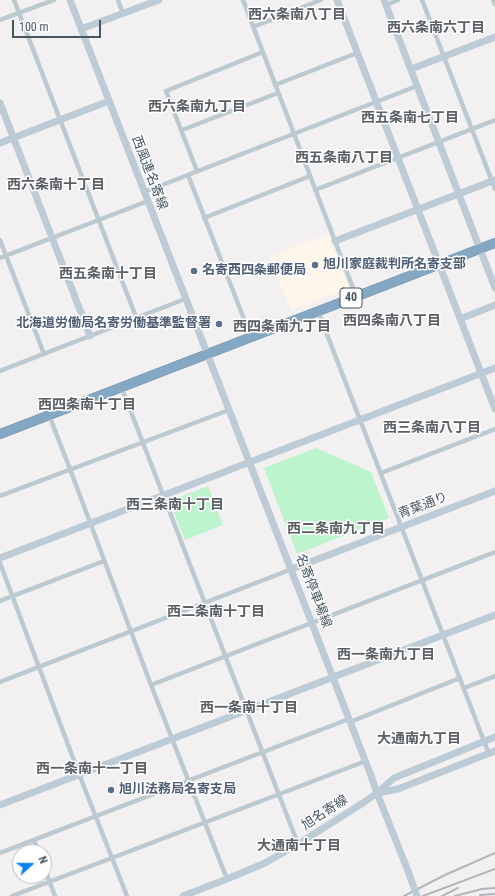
<!DOCTYPE html>
<html>
<head>
<meta charset="utf-8">
<style>
	body { margin:0 }
	#map { position:relative; width:495px; height:896px; overflow:hidden; background:#f3f0f1; font-family:"Roboto Condensed",sans-serif }
	canvas { display:block }
	.north { position:absolute; left:12px; top:844px; width:40px; height:40px; box-sizing:border-box; background:#fff; border:1px solid #b5bbbf; border-radius:50%; rotate:69deg; font-size:11px; font-weight:700; line-height:16px; text-align:center; color:#475660 }
	.north::after { content:''; display:block; margin:auto; width:14px; height:18px; background:#0981f5; clip-path:polygon(50% 0,100% 100%,50% 72%,0 100%) }
	.scale { position:absolute; left:12px; top:20px; width:89px; height:18px; box-sizing:border-box; border:2px solid #475660; border-top:0; padding-left:5px; font-size:12px; line-height:14px; white-space:nowrap; color:#475660; -webkit-text-stroke:3px #fff; paint-order:stroke }
</style>
</head>
<body>
<div id="map">
<canvas width="495" height="896"></canvas>
<div class="north">N</div>
<div class="scale">100 m</div>
</div>
<script>
const c = document.querySelector('canvas').getContext('2d');
c.lineJoin = 'round';
function fillPath(path, color) { c.fillStyle = color; c.fill(path, 'evenodd'); }
function trace(path, color, width, dash) { c.strokeStyle = color; c.lineWidth = width; c.lineCap = dash ? 'butt' : 'round'; c.setLineDash(dash || []); c.stroke(path); }
function write(font, color, halo, rows, align = 'center') {
  c.font = font + ' "Roboto Condensed","Noto Sans JP",sans-serif'; c.lineWidth = 3; c.setLineDash([]); c.textBaseline = 'middle'; c.strokeStyle = halo; c.fillStyle = color; for (const [text, x, y, turn = 0] of rows) {
    c.save(); c.translate(x, y); c.rotate((+turn || 0) * Math.PI / 180); c.textAlign = isNaN(turn) ? turn : align; if (halo) c.strokeText(text, 0, 0); c.fillText(text, 0, 0); c.restore();
  }
}
fillPath(new Path2D(`
	M328 234 349 288 291 311 270 257Z`), '#fef6ea');
fillPath(new Path2D(`
	M316 448 371 472 389 518 297 554 264 468Z
	M208 486 223 525 185 540 169 501Z`), '#bcf4cd');
const highway = new Path2D(`
	M0 434 495 243`);
trace(highway, '#6f92af', 10);
trace(new Path2D(`
	M14 0 136 317
	M118 0 123 14
	M243 0 356 296
	M422 0 495 189
	M493 0 495 4
	M386 5 398 0
	M0 20 54 0
	M253 27 321 0
	M275 85 357 53
	M182 130 278 93
	M197 171 166 91 263 52
	M188 175 251 337
	M315 190 495 120
	M144 192 417 86
	M204 218 310 176
	M0 240 44 354
	M0 258 148 201
	M318 311 489 754
	M0 371 185 299
	M121 386 298 844
	M49 415 70 469 151 685 227 879
	M381 473 495 429
	M0 496 229 410
	M0 563 79 774 127 896
	M0 601 104 561
	M0 682 292 569
	M151 685 495 552
	M464 688 495 676
	M350 722 460 678
	M34 840 38 852
	M0 853 349 719
	M44 867 55 896
	M12 896 366 761`), '#bdc9d1', 4.5);
trace(new Path2D(`
	M70 0C168 258 271 515 370 773L377 793 408 871
	M337 0 495 409
	M384 0 495 288
	M81 29 159 0
	M411 69 495 37
	M0 103 90 336
	M0 143 109 101
	M335 241 495 180
	M460 319 495 305
	M0 558 495 368
	M292 569 495 491
	M377 793 398 789 495 751
	M0 805 495 615
	M183 896 227 879 265 863 298 844 363 803 377 793 394 778 495 737`), '#bdcbd6', 7);
trace(highway, '#84a8c3', 9);
trace(new Path2D(`
	M480 895 495 894
	M404 896 445 875 495 853
	M423 896 495 869
	M442 896 458 888
	M455 896 482 889 495 888`), '#b2b6bb', 2);
trace(new Path2D(`
	M408 871 417 896`), '#bdcbd6', 7);
for (const [x, y, r, color] of [
	[315,265,4,"#5c6f8a"],
	[194,271,4,"#5c6f8a"],
	[219,324,4,"#5c6f8a"],
	[111,790,4,"#5c6f8a"]
]) { const dot = new Path2D(); dot.arc(x, y, r, 0, 2 * Math.PI); c.fillStyle = color; c.fill(dot); trace(dot, '#fff', 1.5); }
for (const [x, y, w] of [
	[351,298,22]
]) { const box = new Path2D(); box.roundRect(x - w / 2, y - 10, w, 20, 3); c.fillStyle = '#fff'; c.fill(box); trace(box, '#475660', 1); }
write('bold 12px', '#475660', null, [
	["40",351,298]
]);
write('13px', '#475660', '#fff', [
	["西風連名寄線",149,173,69],
	["青葉通り",423,506,-21],
	["名寄停車場線",313,591,69],
	["旭名寄線",325,813,-33]
]);
write('bold 13px', '#4e5e75', '#fff', [
	["旭川家庭裁判所名寄支部",323,265],
	["名寄西四条郵便局",202,271],
	["北海道労働局名寄労働基準監督署",211,324,"right"],
	["旭川法務局名寄支局",119,790]
], 'left');
write('bold 14px', '#5c6166', '#fff', [
	["西六条南八丁目",297,15],
	["西六条南六丁目",436,28],
	["西六条南九丁目",197,107],
	["西五条南七丁目",410,118],
	["西五条南八丁目",344,158],
	["西六条南十丁目",56,185],
	["西五条南十丁目",108,274],
	["西四条南八丁目",392,321],
	["西四条南九丁目",282,327],
	["西四条南十丁目",87,405],
	["西三条南八丁目",432,428],
	["西三条南十丁目",175,505],
	["西二条南九丁目",336,529],
	["西二条南十丁目",216,612],
	["西一条南九丁目",386,655],
	["西一条南十丁目",249,708],
	["大通南九丁目",419,739],
	["西一条南十一丁目",92,769],
	["大通南十丁目",299,846]
]);
</script>
</body>
</html>
